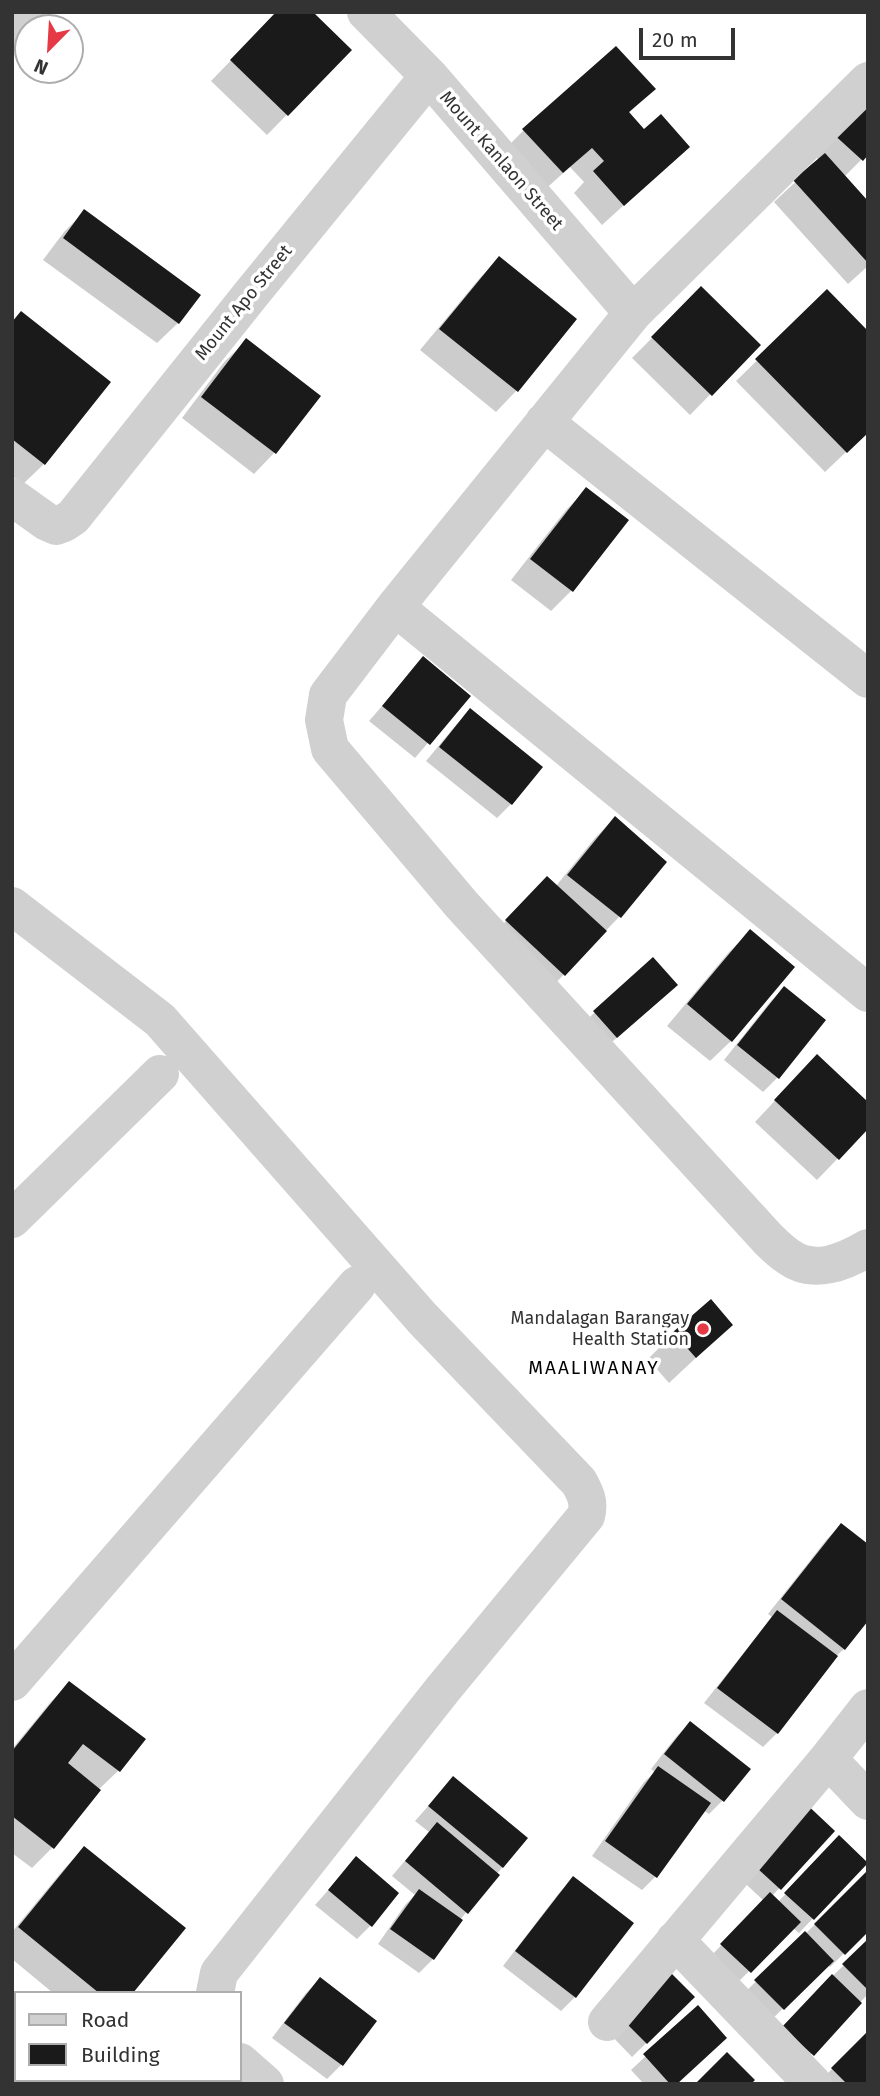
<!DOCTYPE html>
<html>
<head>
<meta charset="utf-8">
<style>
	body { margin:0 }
	#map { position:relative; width:880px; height:2096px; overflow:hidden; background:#fff; font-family:"Fira Sans",sans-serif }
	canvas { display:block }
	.frame { position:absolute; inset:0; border:14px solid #333; pointer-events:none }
	.legend { position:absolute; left:14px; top:1991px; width:228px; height:91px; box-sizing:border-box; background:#fff; border:2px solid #adadad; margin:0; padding:9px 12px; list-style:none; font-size:21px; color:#333 }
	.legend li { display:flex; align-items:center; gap:14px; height:35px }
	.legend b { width:35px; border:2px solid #adadad }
	.north { position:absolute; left:14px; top:14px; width:70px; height:70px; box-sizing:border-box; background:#fff; border:2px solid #adadad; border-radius:50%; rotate:204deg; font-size:19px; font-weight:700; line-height:28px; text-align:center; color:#333 }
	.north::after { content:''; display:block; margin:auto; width:24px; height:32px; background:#e63946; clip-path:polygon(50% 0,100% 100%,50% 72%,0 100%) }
	.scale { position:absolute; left:639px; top:28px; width:96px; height:32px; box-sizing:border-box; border:4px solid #333; border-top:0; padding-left:9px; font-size:21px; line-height:24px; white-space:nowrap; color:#333; -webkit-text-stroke:5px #fff; paint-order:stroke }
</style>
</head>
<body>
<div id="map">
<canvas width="880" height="2096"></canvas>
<div class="frame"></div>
<ul class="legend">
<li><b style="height:9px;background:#d0d0d0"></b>Road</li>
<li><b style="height:19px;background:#1a1a1a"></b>Building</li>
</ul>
<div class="north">N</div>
<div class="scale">20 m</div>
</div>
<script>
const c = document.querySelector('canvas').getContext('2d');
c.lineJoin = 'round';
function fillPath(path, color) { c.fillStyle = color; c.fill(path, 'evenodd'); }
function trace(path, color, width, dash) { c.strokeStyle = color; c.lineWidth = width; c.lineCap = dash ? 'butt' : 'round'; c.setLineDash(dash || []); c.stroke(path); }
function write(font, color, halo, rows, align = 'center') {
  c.font = font + ' "Fira Sans",sans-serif'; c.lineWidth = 7; c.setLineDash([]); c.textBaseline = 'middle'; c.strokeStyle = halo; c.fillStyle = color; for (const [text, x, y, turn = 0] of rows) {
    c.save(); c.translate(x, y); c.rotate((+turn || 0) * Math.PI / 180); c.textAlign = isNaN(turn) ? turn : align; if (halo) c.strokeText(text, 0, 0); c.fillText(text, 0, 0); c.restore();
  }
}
fillPath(new Path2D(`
	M278 12 350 50 267 135 211 81Z
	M653 89 628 114 644 132 688 147 602 225 574 193 584 182 570 167 541 193 503 151 524 130Z
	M868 92V153L844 177 868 204V266L848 284 774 202 819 160 811 152Z
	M84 212 178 323 157 343 43 260 64 232Z
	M499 258 575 320 516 391 496 412 420 350 479 279Z
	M701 289 759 345 690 415 632 358Z
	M827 292 868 431 825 472 736 381Z
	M12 322 44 464 23 484 12 476Z
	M246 341 318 397 274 453 254 474 182 418 225 361Z
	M586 490 626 520 571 591 551 611 511 580 566 510Z
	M423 659 468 696 415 758 369 721Z
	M470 711 541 767 511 804 497 818 426 761 456 725Z
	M615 818 665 862 619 917 544 995 486 942 527 899 556 886 595 838Z
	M750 932 731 1041 710 1061 667 1026 729 952Z
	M653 959 661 998 602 1051 580 1026Z
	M784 988 824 1020 777 1078 763 1092 724 1060 770 1002Z
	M797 1077 868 1127 817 1180 755 1122Z
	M711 1302 731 1325 669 1383 648 1359 674 1333Z
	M841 1525 844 1649 833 1659 777 1733 763 1747 704 1703 772 1617 768 1614 827 1539Z
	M69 1683 144 1739 118 1771 97 1791 52 1848 32 1868 12 1853V1749L49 1704Z
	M690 1723 723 1800 709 1814 703 1810 656 1876 642 1890 592 1856 644 1782 655 1772 651 1769 676 1737Z
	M453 1778 525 1839 460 1920 433 1959 419 1973 378 1944 405 1905 415 1895 392 1876 429 1832 415 1821Z
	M833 1831 772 1896 778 1902 825 1852 866 1863 799 1933 793 1928 735 1985 708 1959 764 1901 734 1873Z
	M84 1848 130 1993H53L12 1959V1932L64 1869Z
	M356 1859 371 1925 357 1939 315 1905Z
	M868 1873V1930L830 1967 828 1965 768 2023 742 1995Z
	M573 1879 575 1997 561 2011 503 1966 559 1893Z
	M868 1942V1994L798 2068 818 1990Z
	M320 1979 375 2021 341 2065 327 2079 272 2038 306 1993Z
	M693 1997 632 2057 605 2029Z
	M697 2008 676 2084H644L631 2070Z
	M868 2033V2084H817Z`), '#0003');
fillPath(new Path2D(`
	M276 12H313L352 50 288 116 230 60Z
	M616 46 656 89 629 112 644 129 661 114 690 147 624 206 593 171 604 161 592 148 563 173 522 129Z
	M868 91V155L863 161 830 131Z
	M825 153 868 201V263L793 180Z
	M84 209 201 295 179 324 63 238Z
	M499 256 577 319 518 392 439 329Z
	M701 286 761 345 712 396 651 337Z
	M827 289 868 331V433L847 453 755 359Z
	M21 311 111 382 45 465 12 439V322Z
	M246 338 321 396 276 454 201 397Z
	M586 487 629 520 573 592 530 559Z
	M423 656 471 696 430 745 382 706Z
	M470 708 543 767 512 805 439 747Z
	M615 816 667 862 621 918 567 875Z
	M547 876 607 931 565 976 505 920Z
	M750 929 795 967 732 1042 687 1004Z
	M653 957 678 985 617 1038 593 1011Z
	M784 986 826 1020 779 1079 737 1045Z
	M817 1054 868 1102V1129L839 1160 774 1100Z
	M711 1299 733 1325 696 1358 673 1332Z
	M841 1523 868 1544V1621L845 1650 781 1599Z
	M777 1610 838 1656 778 1734 717 1688Z
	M69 1681 146 1739 120 1772 83 1744 68 1763 101 1790 54 1849 12 1816V1751Z
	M690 1721 751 1769 724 1802 664 1754Z
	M658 1766 711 1803 657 1878 605 1841Z
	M453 1776 528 1838 503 1868 428 1806Z
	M801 1799 835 1831 781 1890 746 1858Z
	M437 1822 500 1875 468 1914 405 1861Z
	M839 1835 868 1863 814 1920 784 1893Z
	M84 1846 186 1928 133 1993H99L18 1927Z
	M356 1856 399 1893 372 1927 328 1890Z
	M868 1870V1932L845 1955 814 1924Z
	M573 1876 634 1923 576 1998 515 1951Z
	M419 1889 463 1920 434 1960 390 1929Z
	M770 1892 801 1922 751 1973 720 1944Z
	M805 1931 834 1961 784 2010 754 1980Z
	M868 1939V1990L842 1964Z
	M665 1967 695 1997 647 2044 617 2014Z
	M832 1974 862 2003 814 2056 782 2027Z
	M320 1977 377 2021 343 2066 284 2023Z
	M698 2005 727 2038 677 2084H670L643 2054Z
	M868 2031V2084H847L831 2068Z
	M727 2052 755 2080 751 2084H695Z`), '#1a1a1a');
trace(new Path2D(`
	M366 12 429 76 633 313
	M12 28 26 12
	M868 81 633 313 395 607 328 695 324 720 330 749 462 905 768 1239C774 1245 781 1252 789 1257 814 1275 844 1262 868 1248
	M544 422 868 679
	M12 497 47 522 56 526 64 523 73 517 252 293 429 76
	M395 607 868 993
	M12 906 160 1020 422 1318 579 1482C585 1493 590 1502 586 1516L443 1689 219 1973 215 1993
	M12 1219 160 1074
	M12 1682 357 1285
	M828 1759 868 1801
	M675 1940 813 2084
	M607 2022 828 1759 868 1708
	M240 2062 265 2084
	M149 2084 152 2080`), '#d0d0d0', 38);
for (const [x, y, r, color] of [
	[703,1329,7,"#e63946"]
]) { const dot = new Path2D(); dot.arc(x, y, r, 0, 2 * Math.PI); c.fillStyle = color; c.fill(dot); trace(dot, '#fff', 2.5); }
write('18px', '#333', '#fff', [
	["Mount Kanlaon Street",501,161,49],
	["Mount Apo Street",244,303,-51]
]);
write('18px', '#333', '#fff', [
	["Mandalagan Barangay",689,1319],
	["Health Station",689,1340]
], 'right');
c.letterSpacing = '2px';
write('19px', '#000', '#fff', [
	["MAALIWANAY",594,1369]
]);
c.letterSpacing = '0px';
</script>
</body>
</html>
